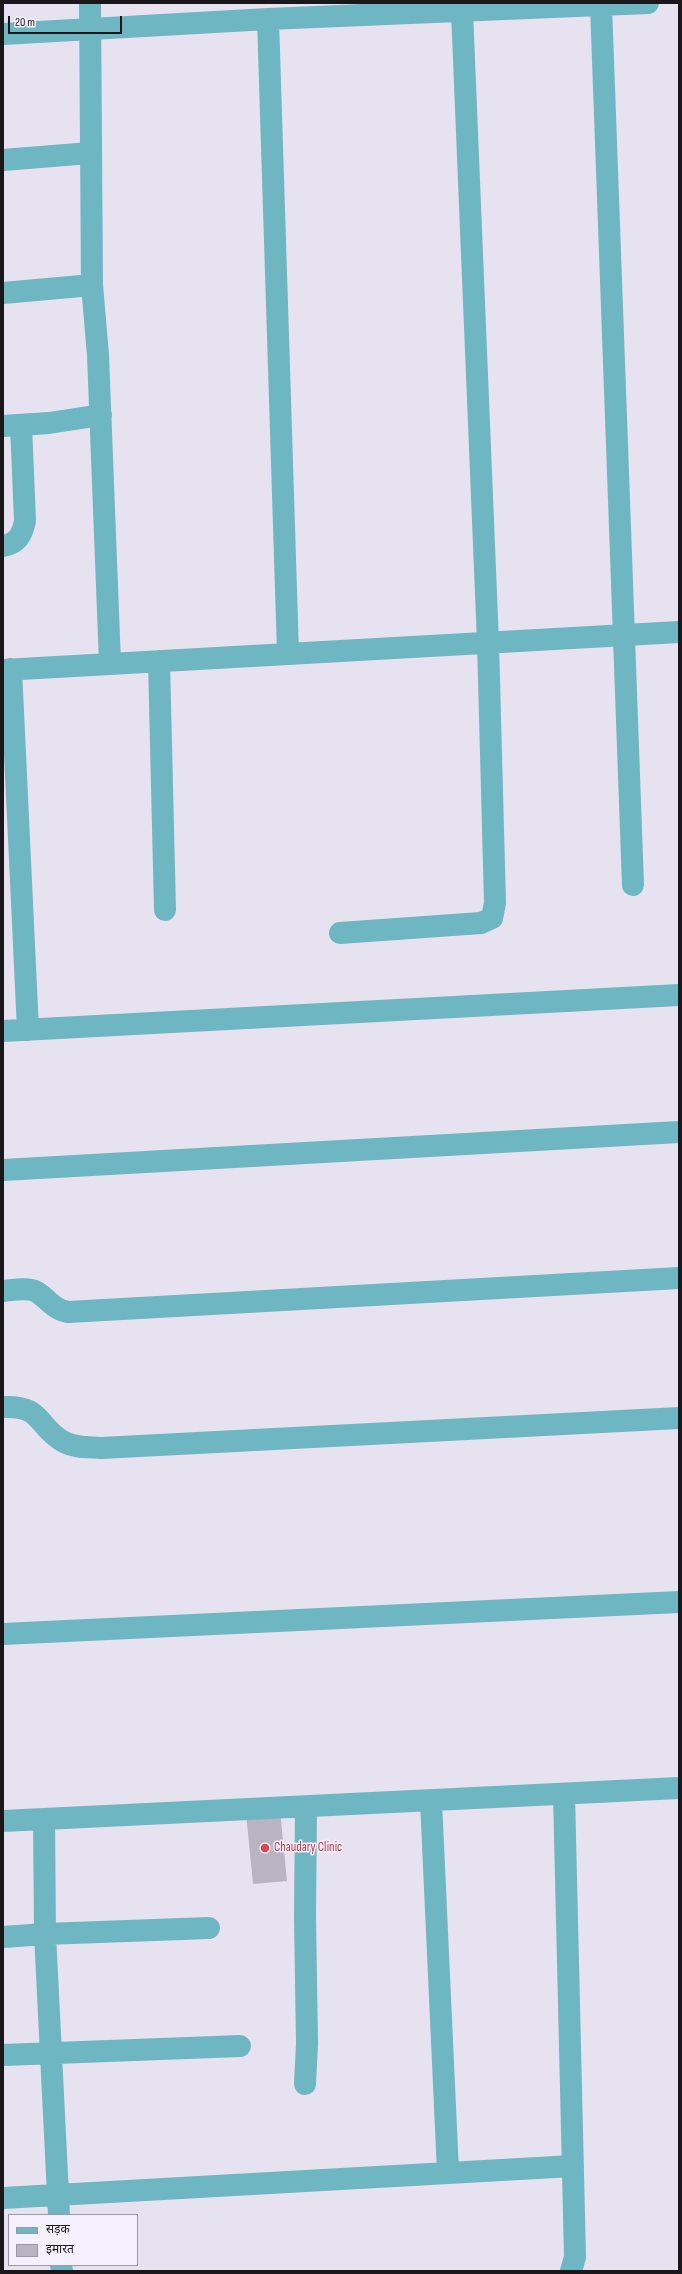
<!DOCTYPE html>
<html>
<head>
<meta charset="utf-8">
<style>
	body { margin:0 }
	#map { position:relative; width:682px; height:2274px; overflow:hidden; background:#e7e2f0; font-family:"Sofia Sans Condensed","Noto Sans Devanagari",sans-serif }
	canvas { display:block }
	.frame { position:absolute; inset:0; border:4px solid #19171c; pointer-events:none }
	.legend { position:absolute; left:8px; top:2214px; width:130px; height:52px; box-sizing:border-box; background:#f4f0fd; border:1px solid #9c99a3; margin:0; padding:5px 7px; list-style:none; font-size:12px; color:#19171c }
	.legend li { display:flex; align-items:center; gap:8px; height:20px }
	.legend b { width:20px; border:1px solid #9c99a3 }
	.scale { position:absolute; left:8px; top:16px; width:114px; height:18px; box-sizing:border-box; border:2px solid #19171c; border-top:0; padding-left:5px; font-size:12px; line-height:14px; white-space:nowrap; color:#19171c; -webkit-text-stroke:3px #f4f0fd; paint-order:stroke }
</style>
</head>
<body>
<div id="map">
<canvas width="682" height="2274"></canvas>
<div class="frame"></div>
<ul class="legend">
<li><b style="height:5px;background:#6eb6c2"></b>सड़क</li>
<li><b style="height:11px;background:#b8b4c1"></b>इमारत</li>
</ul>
<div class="scale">20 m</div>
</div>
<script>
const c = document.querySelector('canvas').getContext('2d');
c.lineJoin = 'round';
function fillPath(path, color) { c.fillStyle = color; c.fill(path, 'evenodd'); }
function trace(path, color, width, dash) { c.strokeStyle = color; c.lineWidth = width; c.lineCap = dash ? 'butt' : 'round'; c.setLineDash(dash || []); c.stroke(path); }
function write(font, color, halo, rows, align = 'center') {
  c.font = font + ' "Sofia Sans Condensed",sans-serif'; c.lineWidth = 3; c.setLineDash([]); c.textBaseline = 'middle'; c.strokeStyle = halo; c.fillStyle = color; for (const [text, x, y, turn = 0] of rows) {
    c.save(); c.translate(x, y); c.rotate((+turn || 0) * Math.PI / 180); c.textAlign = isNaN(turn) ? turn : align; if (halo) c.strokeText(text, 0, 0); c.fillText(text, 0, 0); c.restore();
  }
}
fillPath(new Path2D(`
	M280 1810 287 1881 253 1884 246 1813Z`), '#b8b4c1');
trace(new Path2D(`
	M90 3 92 285 98 355 110 663
	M601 5 633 885
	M268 19 288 653
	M3 34 268 19 648 3
	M3 160 90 153
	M3 293 92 285
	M3 426 49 423 101 415
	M3 546C18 543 22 535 25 521L21 425
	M159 661 165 910
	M11 669 28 1030
	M3 670 679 632
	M340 933 481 923 492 918 495 903 488 642 462 11
	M3 1031 679 995
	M3 1170 679 1132
	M3 1291C13 1290 28 1287 37 1292 48 1299 54 1310 68 1312L679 1278
	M3 1407C44 1405 36 1427 64 1442 75 1448 88 1447 101 1448L679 1418
	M3 1634 679 1602
	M564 1794 575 2257 571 2271
	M431 1801 448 2172
	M44 1819 45 1934 59 2215
	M3 1821 679 1788
	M3 1937 45 1934 209 1928
	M3 2055 240 2046
	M305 2084 307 2044 305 1916 306 1807
	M3 2198 573 2166
	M61 2265 62 2271`), '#6eb6c2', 22);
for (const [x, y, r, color] of [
	[265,1848,5,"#e0444e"]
]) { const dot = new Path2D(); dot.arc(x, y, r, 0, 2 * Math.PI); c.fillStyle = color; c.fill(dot); trace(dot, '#f4f0fd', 1.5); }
write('13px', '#be3a42', '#f4f0fd', [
	["Chaudary Clinic",274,1848]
], 'left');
</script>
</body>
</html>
